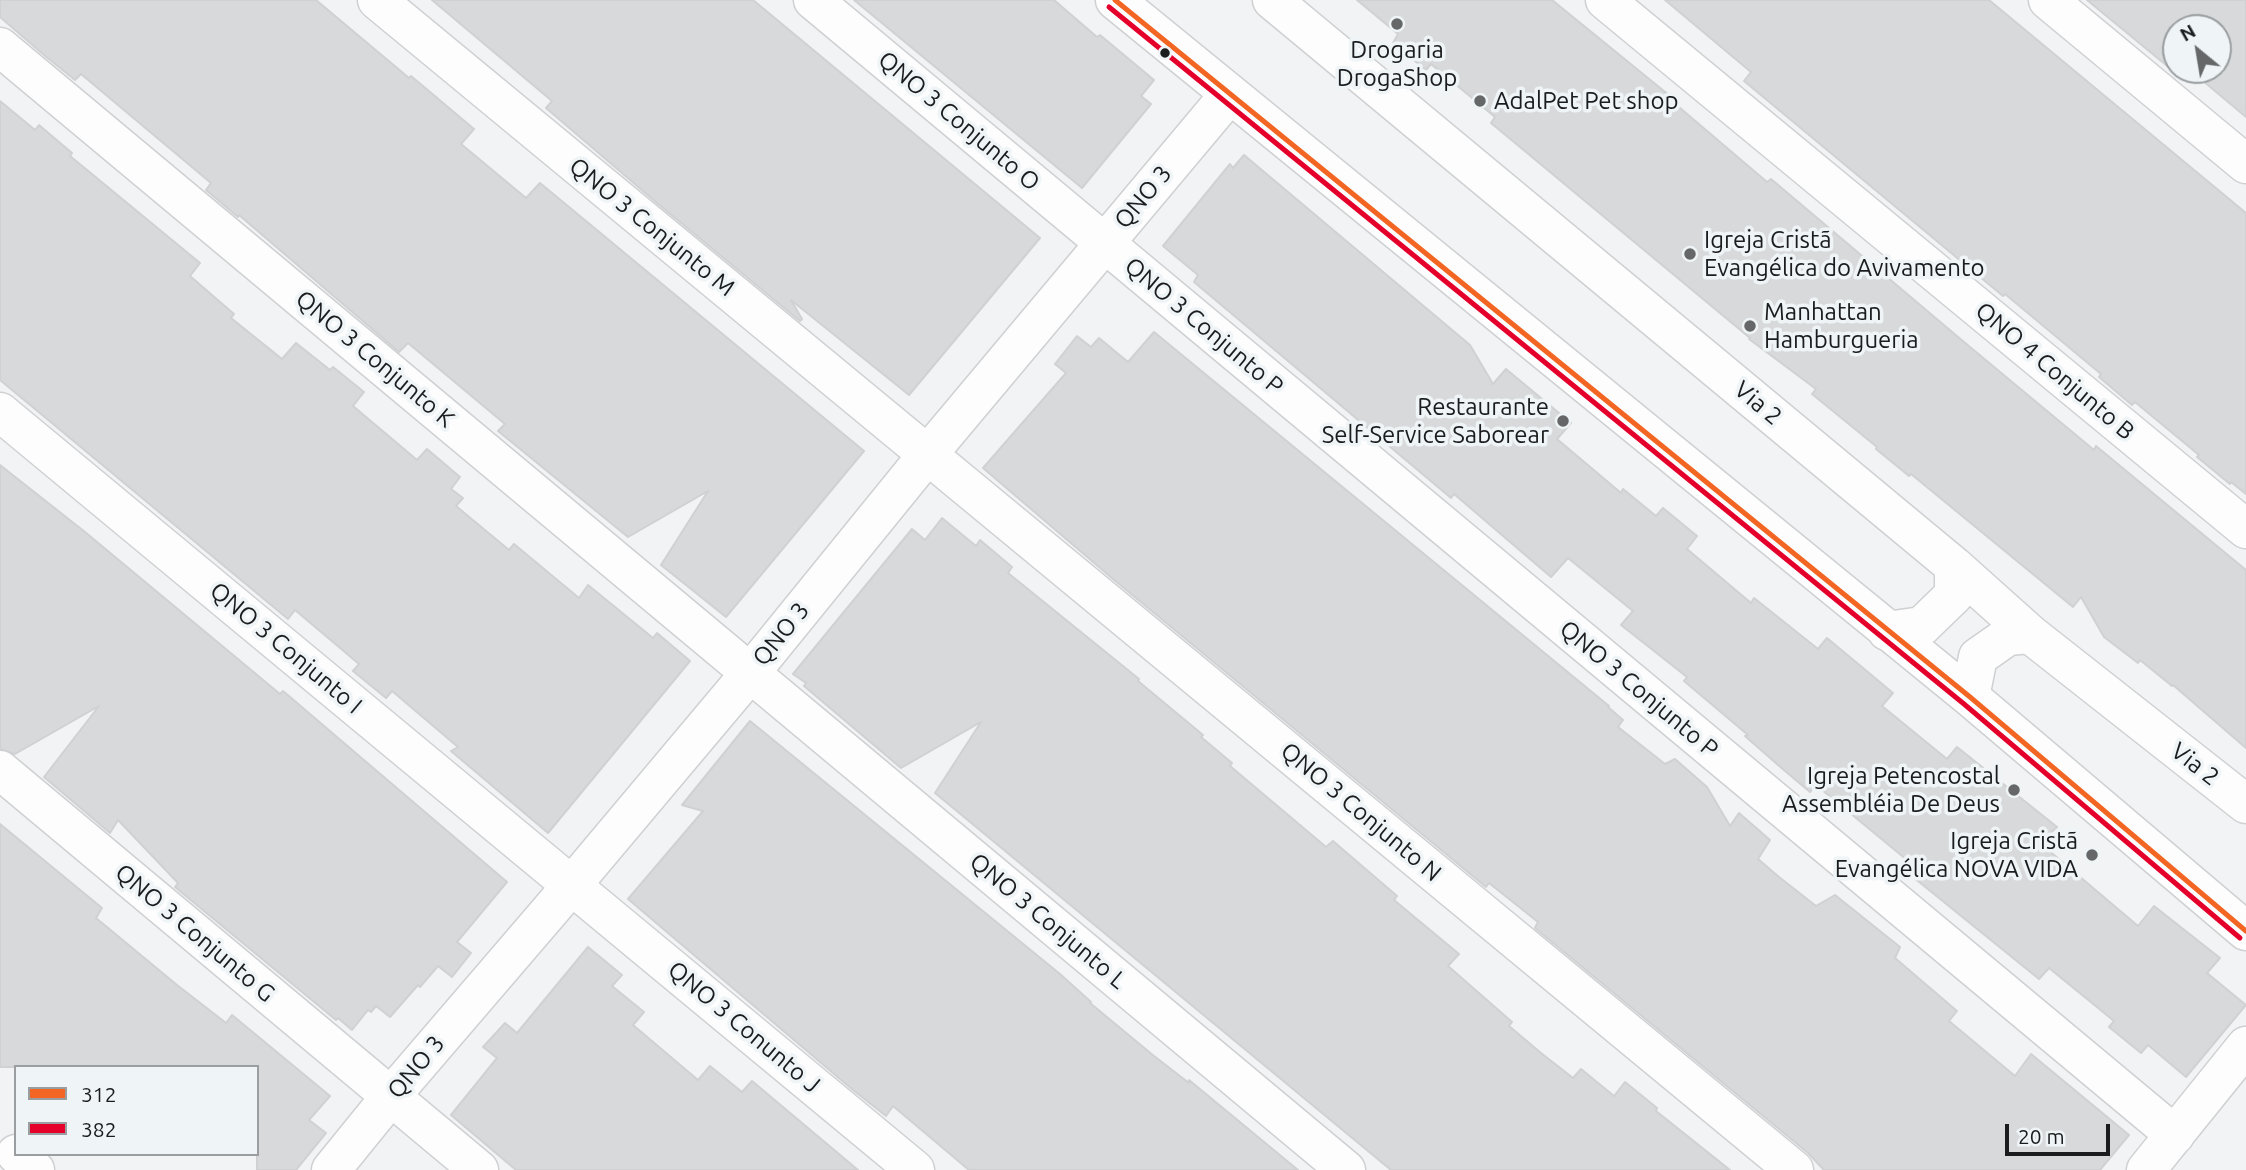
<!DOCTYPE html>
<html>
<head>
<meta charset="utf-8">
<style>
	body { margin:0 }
	#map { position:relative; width:2246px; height:1170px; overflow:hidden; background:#f1f3f5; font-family:Ubuntu,sans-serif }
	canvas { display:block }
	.legend { position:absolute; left:14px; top:1065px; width:245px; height:91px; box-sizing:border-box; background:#eff4f7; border:2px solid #9a9ea0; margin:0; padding:9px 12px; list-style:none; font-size:21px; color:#1a1c1d }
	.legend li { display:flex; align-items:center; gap:14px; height:35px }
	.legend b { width:35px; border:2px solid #9a9ea0 }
	.north { position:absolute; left:2162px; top:14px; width:70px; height:70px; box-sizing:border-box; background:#eff4f7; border:2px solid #9a9ea0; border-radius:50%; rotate:330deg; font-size:19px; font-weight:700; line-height:28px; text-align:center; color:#1a1c1d }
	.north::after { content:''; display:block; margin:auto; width:24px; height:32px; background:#656769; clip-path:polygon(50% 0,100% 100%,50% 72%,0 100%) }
	.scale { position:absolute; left:2005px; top:1124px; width:105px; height:32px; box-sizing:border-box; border:4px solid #1a1c1d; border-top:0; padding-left:9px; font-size:21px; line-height:24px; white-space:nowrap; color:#1a1c1d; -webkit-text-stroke:5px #eff4f7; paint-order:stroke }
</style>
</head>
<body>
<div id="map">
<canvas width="2246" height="1170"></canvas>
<ul class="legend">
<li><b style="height:9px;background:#f26522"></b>312</li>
<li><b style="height:9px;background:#e4002b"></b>382</li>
</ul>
<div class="north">N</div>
<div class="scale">20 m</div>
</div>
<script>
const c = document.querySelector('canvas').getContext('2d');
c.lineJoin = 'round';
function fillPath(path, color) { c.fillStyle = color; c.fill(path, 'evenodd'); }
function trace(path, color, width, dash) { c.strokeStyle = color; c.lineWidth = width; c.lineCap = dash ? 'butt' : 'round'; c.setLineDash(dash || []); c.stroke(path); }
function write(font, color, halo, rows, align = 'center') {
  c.font = font + ' Ubuntu,sans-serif'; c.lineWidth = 7; c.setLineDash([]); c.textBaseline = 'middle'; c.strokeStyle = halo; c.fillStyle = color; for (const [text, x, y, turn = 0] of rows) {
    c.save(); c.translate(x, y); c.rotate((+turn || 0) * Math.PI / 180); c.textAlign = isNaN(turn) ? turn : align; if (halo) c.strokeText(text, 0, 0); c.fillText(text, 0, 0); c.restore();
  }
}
const building = new Path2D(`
	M0 0H316L409 78 411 76 474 129 461 144 526 198 540 183 864 451 726 617 661 565 708 491 628 537 498 431 505 424 408 343 399 352 239 215 238 217 206 190 211 183 81 74 75 80 44 55 0 17Z
	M432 0H753L1040 238 909 395 791 300 802 319 800 321 657 203 546 108 552 101Z
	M854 0H1054L1097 37 1100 35 1154 80 1141 96 1151 104 1082 188Z
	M1357 0H1552L1675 100 1673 102 1767 182 1771 179 1964 342 2094 450 2096 446 2246 570V748L2173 685 2172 686 2140 660 2138 663 2104 637 2081 597 2073 607 1911 474 1909 476 1876 449 1877 447 1812 394 1816 389 1749 339 1750 338 1491 123 1495 117 1431 64 1426 70 1393 43 1398 34Z
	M1665 0H1989L2246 213V494L2231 482 2230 484 2197 457 2199 455 2135 402 2132 405 2099 377 2101 374 2005 294 2003 296 1938 242 1744 81 1751 72Z
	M2087 0H2246V117L2190 70H2218V28H2176V70H2185L2183 79Z
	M0 101 35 130 39 125 72 153 70 156 200 263 190 276 234 314 231 318 282 359 296 343 330 370 333 367 364 392 353 406 417 460 427 449 460 477 451 489 463 498 456 506 509 550 514 544 579 598 588 585 653 638 657 633 690 661 548 833 451 751 458 747 392 691 386 698 353 671 359 664 295 610 288 619 0 380Z
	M1244 155 1470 345 1493 384 1506 369 1571 423 1557 439 1621 493 1623 489 1656 516 1663 508 1697 536 1687 549 1751 603 1754 598 1818 649 1827 638 1893 693 1882 706 1947 759 1957 747 2057 827 2040 843 2138 926 2154 906 2220 958 2207 973 2246 1005 2186 1077 2148 1045 2141 1053 2109 1027 2114 1021 2049 968 2039 979 1908 873 1913 865 1816 785 1810 792 1778 765 1745 736 1748 735 1684 681 1687 677 1621 625 1633 611 1568 558 1551 577 1454 494 1451 498 1194 282 1198 275 1163 246 1230 164 1233 168Z
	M1154 332 1609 706 1608 707 1623 720 1618 727 1665 764 1675 759 1707 787 1730 826 1739 813 1770 840 1758 859 1779 877 1816 906 1835 895 1900 947 1895 958 1957 1011 1949 1021 2015 1076 2031 1054 2129 1135 2100 1170H1824L1808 1153 1535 928 1538 922 1489 883 1486 887 1113 579 983 468 1066 373 1055 364 1077 336 1091 347 1099 338 1128 362Z
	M0 465 85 532 280 694 283 691 507 882 457 942 471 953 452 977 438 966 420 987 418 985 390 1017 376 1006 371 1012 368 1010 352 1030 338 1018 336 1020 175 887 178 883 118 820 110 833 44 777 99 706 15 754 0 749Z
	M942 518 976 546 980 540 1012 567 1008 573 1139 679 1138 681 1203 735 1201 737 1232 763 1230 766 1326 847 1333 841 1397 896 1394 900 1459 954 1448 966 1512 1022 1509 1026 1541 1053 1573 1078 1581 1069 1614 1096 1625 1082 1657 1108 1656 1111 1730 1170H1391L935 793 981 722 901 768 804 686 806 683 793 674 912 529 925 540Z
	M750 721 1060 974 1091 1002 1090 1003 1154 1056 1189 1083V1080L1298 1170H969L893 1106 886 1116 853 1090 628 899 703 811 682 805Z
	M0 824 102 908 96 918 177 985 226 1023 232 1015 330 1096 309 1120 326 1133 296 1170H257V1067H0Z
	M588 947 622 975 612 986 644 1012 633 1025 698 1080 710 1066 742 1092 752 1081 858 1170H516L451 1115 497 1058 483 1047 505 1023 517 1033Z`);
fillPath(building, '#d8d9db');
trace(building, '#cfd1d2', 2);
const street = new Path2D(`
	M377 0 1794 1170
	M813 0 2175 1135
	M1605 0 2246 529
	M2048 0 2246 164
	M0 47 1346 1170
	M0 412 915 1170
	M0 770 479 1170
	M16 1154 35 1170
	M2146 1170 2246 1046`);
const secondary = new Path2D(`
	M1115 0 1970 697 2246 931
	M1272 0 1954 566 2030 634 2246 804
	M1887 631 1922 626 1954 595V566
	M1970 697 1978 657 2008 636 2030 634
	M331 1170 391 1096 572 885 751 672 928 454 1229 95`);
trace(street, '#ced0d1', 41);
trace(secondary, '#ced0d1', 41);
trace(street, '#fdfdfe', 38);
trace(secondary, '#fdfdfe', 38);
trace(new Path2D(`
	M1115 0 1970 697 2246 931`), '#f26522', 5);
trace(new Path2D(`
	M1109 7 1964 704 2240 938`), '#e4002b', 5);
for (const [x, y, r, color] of [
	[1397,24,7,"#656769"],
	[1165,53,6,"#1a1c1d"],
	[1480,101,7,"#656769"],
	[1690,254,7,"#656769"],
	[1750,326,7,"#656769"],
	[1563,421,7,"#656769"],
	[2014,790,7,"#656769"],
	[2092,855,7,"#656769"]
]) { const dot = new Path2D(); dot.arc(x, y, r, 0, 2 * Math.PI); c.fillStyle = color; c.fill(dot); trace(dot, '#eff4f7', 2.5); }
write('24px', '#1a1c1d', '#eff4f7', [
	["Drogaria",1397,50,"center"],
	["DrogaShop",1397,78,"center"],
	["AdalPet Pet shop",1494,101],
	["Igreja Cristã",1704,240],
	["Evangélica do Avivamento",1704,268],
	["Manhattan",1764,312],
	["Hamburgueria",1764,340],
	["Restaurante",1549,407,"right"],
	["Self-Service Saborear",1549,435,"right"],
	["Igreja Petencostal",2000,776,"right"],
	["Assembléia De Deus",2000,804,"right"],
	["Igreja Cristã",2078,841,"right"],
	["Evangélica NOVA VIDA",2078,869,"right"]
], 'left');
write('24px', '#1a1c1d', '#eff4f7', [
	["QNO 3 Conjunto O",959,121,40],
	["QNO 3",1143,197,-50],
	["QNO 3 Conjunto M",652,227,39],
	["QNO 3 Conjunto P",1204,326,40],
	["QNO 3 Conjunto K",375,359,40],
	["QNO 4 Conjunto B",2055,371,40],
	["Via 2",1758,403,40],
	["QNO 3",781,634,-51],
	["QNO 3 Conjunto I",286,648,40],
	["QNO 3 Conjunto P",1639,689,40],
	["Via 2",2195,764,38],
	["QNO 3 Conjunto N",1361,812,40],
	["QNO 3 Conjunto L",1048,921,40],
	["QNO 3 Conjunto G",195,933,40],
	["QNO 3 Conunto J",744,1027,40],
	["QNO 3",416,1067,-50]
]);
</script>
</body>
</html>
